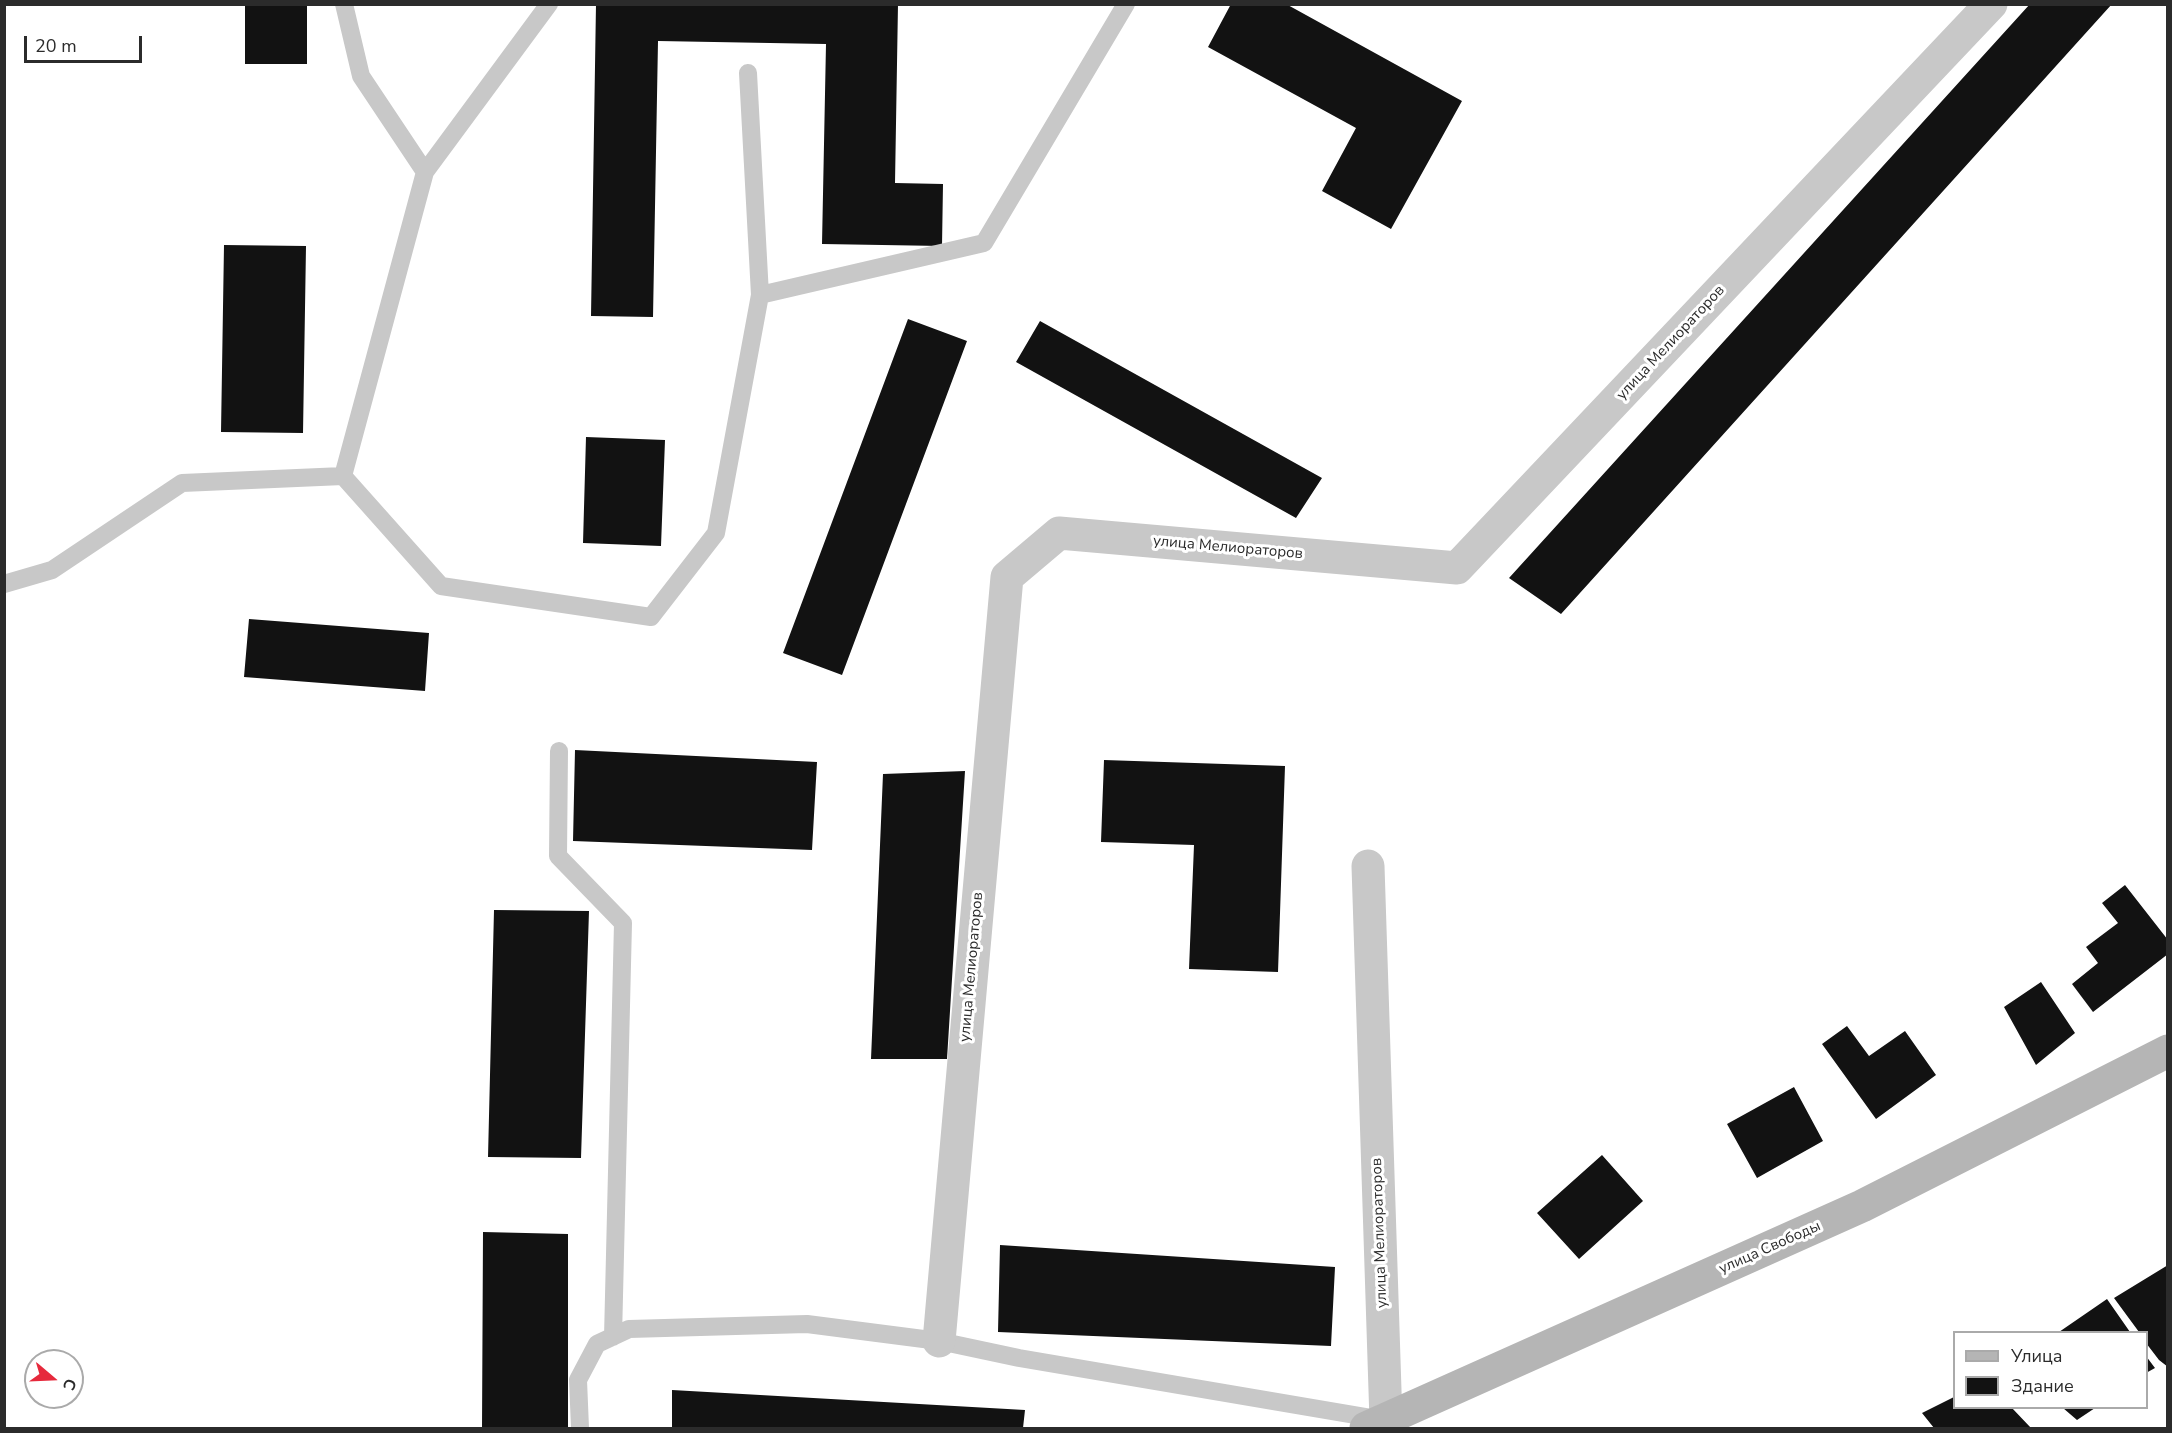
<!DOCTYPE html>
<html>
<head>
<meta charset="utf-8">
<style>
	body { margin:0 }
	#map { position:relative; width:2172px; height:1433px; overflow:hidden; background:#fff; font-family:"Nunito Sans",sans-serif }
	canvas { display:block }
	.frame { position:absolute; inset:0; border:6px solid #2b2b2b; pointer-events:none }
	.legend { position:absolute; left:1953px; top:1331px; width:195px; height:78px; box-sizing:border-box; background:#fff; border:2px solid #aaa; margin:0; padding:8px 10px; list-style:none; font-size:18px; color:#2b2b2b }
	.legend li { display:flex; align-items:center; gap:12px; height:30px }
	.legend b { width:30px; border:2px solid #aaa }
	.north { position:absolute; left:24px; top:1349px; width:60px; height:60px; box-sizing:border-box; background:#fff; border:2px solid #aaa; border-radius:50%; rotate:109deg; font-size:16px; font-weight:700; line-height:24px; text-align:center; color:#2b2b2b }
	.north::after { content:''; display:block; margin:auto; width:21px; height:27px; background:#e6293c; clip-path:polygon(50% 0,100% 100%,50% 72%,0 100%) }
	.scale { position:absolute; left:24px; top:36px; width:118px; height:27px; box-sizing:border-box; border:3px solid #2b2b2b; border-top:0; padding-left:8px; font-size:18px; line-height:21px; white-space:nowrap; color:#2b2b2b; -webkit-text-stroke:4px #fff; paint-order:stroke }
</style>
</head>
<body>
<div id="map">
<canvas width="2172" height="1433"></canvas>
<div class="frame"></div>
<ul class="legend">
<li><b style="height:8px;background:#b5b5b5"></b>Улица</li>
<li><b style="height:16px;background:#121212"></b>Здание</li>
</ul>
<div class="north">С</div>
<div class="scale">20 m</div>
</div>
<script>
const c = document.querySelector('canvas').getContext('2d');
c.lineJoin = 'round';
function fillPath(path, color) { c.fillStyle = color; c.fill(path, 'evenodd'); }
function trace(path, color, width, dash) { c.strokeStyle = color; c.lineWidth = width; c.lineCap = dash ? 'butt' : 'round'; c.setLineDash(dash || []); c.stroke(path); }
function write(font, color, halo, rows, align = 'center') {
  c.font = font + ' "Nunito Sans",sans-serif'; c.lineWidth = 6; c.setLineDash([]); c.textBaseline = 'middle'; c.strokeStyle = halo; c.fillStyle = color; for (const [text, x, y, turn = 0] of rows) {
    c.save(); c.translate(x, y); c.rotate((+turn || 0) * Math.PI / 180); c.textAlign = isNaN(turn) ? turn : align; if (halo) c.strokeText(text, 0, 0); c.fillText(text, 0, 0); c.restore();
  }
}
fillPath(new Path2D(`
	M245 4H307V64H245Z
	M596 4H898L895 183 943 184 942 246 822 244 826 44 658 41 653 317 591 316Z
	M1231 4H1286L1462 101 1391 229 1322 191 1356 128 1208 47Z
	M2030 4H2112L1561 614 1509 578Z
	M224 245 306 246 303 433 221 432Z
	M908 319 967 341 842 675 783 653Z
	M1040 321 1322 478 1296 518 1016 362Z
	M586 437 665 440 661 546 583 543Z
	M249 619 429 633 425 691 244 677Z
	M575 750 817 762 812 850 573 841Z
	M1104 760 1285 766 1278 972 1189 969 1194 845 1101 842Z
	M965 771 947 1059H871L883 774Z
	M2125 885 2168 940V954L2093 1012 2072 984 2098 963 2086 947 2118 923 2102 903Z
	M494 910 589 911 581 1158 488 1157Z
	M2041 982 2075 1033 2036 1065 2004 1007Z
	M1847 1026 1869 1056 1905 1031 1936 1075 1876 1119 1822 1044Z
	M1794 1087 1823 1141 1757 1178 1727 1124Z
	M1602 1155 1643 1201 1579 1259 1537 1213Z
	M483 1232 568 1234V1428H482Z
	M1000 1245 1335 1267 1331 1346 998 1332Z
	M2168 1265V1367L2159 1360 2146 1343V1332H2139L2114 1298Z
	M2107 1299 2130 1332H2059Z
	M2146 1356 2155 1368 2146 1373Z
	M672 1390 1025 1410 1023 1428H672Z
	M1954 1397V1408H2012L2031 1428H1934L1922 1413Z
	M2063 1408H2095L2077 1420Z`), '#121212');
trace(new Path2D(`
	M425 172 549 4
	M760 295 984 243 1126 4
	M343 476 441 586 651 617 716 533 760 295 748 73
	M343 476 425 172 361 76 344 4
	M4 584 52 570 182 483 343 476
	M559 751 558 856 623 923 613 1337
	M580 1428 578 1380 597 1344 629 1329 807 1324 939 1341 1019 1358 1378 1419`), '#c8c8c8', 18);
trace(new Path2D(`
	M1368 866 1386 1421
	M939 1341 1007 577 1059 533 1457 568 1991 4`), '#c8c8c8', 33);
trace(new Path2D(`
	M1366 1428 1862 1206 2168 1051`), '#b5b5b5', 33);
write('15px', '#2b2b2b', '#fff', [
	["улица Мелиораторов",1671,343,-47],
	["улица Мелиораторов",1228,548,5],
	["улица Мелиораторов",972,967,-85],
	["улица Мелиораторов",1380,1233,-92],
	["улица Свободы",1770,1248,-24]
]);
</script>
</body>
</html>
